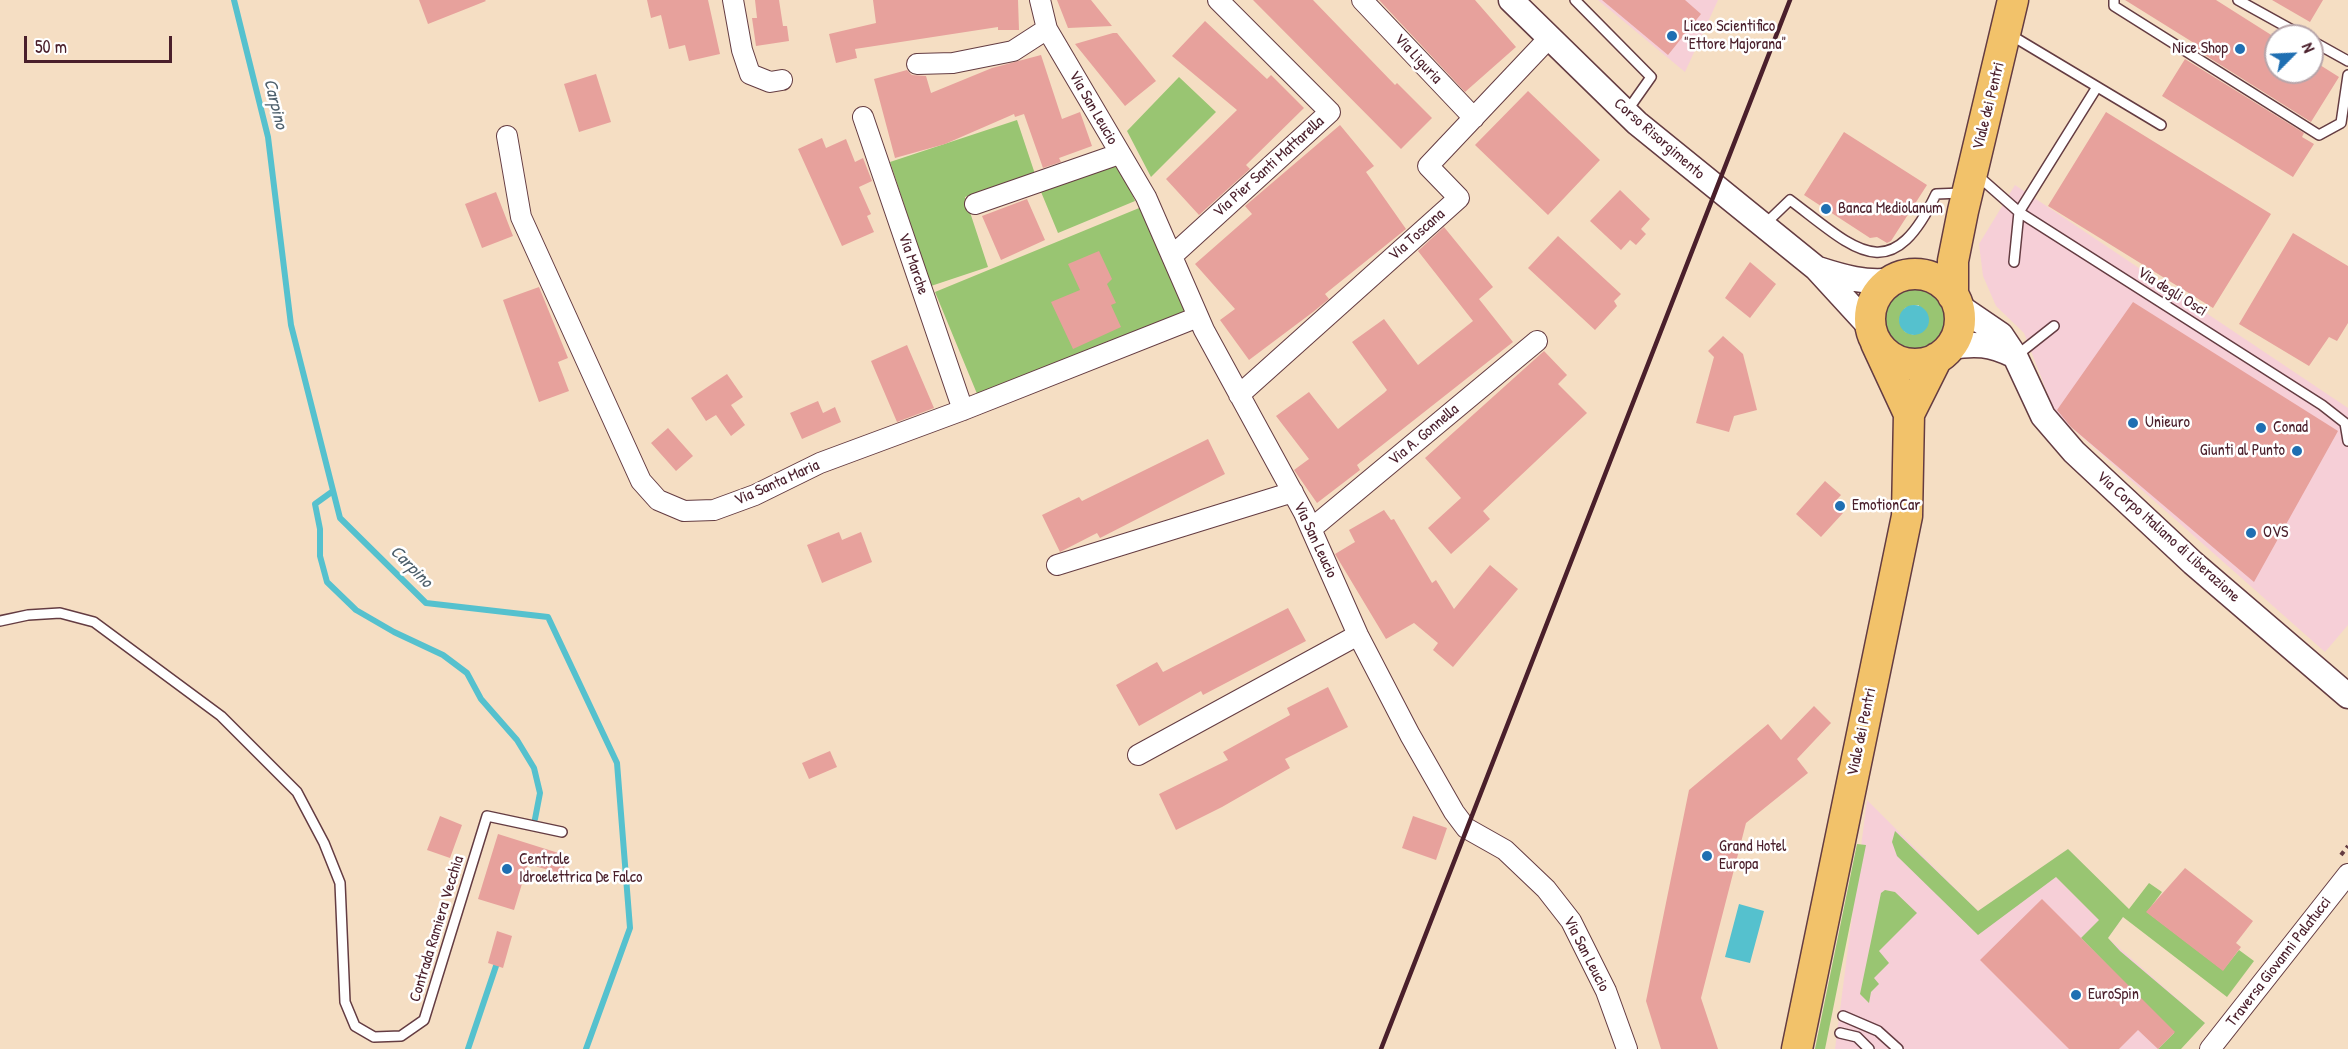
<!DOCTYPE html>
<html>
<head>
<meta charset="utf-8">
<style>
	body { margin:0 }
	#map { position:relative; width:2348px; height:1049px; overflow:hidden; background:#f5dec3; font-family:"Patrick Hand",sans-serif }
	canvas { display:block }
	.north { position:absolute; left:2264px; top:24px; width:60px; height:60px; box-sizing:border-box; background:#fff; border:2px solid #b7a5aa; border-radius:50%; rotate:66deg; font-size:16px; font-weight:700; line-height:24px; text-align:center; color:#4a1f2b }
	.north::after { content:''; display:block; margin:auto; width:21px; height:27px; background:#1f6fb2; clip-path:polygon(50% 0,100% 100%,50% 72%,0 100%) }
	.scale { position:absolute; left:24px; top:36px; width:148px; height:27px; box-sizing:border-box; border:3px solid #4a1f2b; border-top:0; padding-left:8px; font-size:18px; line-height:21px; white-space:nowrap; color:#4a1f2b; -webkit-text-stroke:4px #fff; paint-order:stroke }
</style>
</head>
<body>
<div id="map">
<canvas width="2348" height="1049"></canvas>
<div class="north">N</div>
<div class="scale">50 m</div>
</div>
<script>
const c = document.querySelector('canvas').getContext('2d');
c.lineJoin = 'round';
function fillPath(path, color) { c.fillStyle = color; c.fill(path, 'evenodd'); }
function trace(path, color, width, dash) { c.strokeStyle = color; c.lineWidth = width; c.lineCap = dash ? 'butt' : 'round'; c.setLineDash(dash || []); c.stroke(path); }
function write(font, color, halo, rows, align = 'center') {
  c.font = font + ' "Patrick Hand",sans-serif'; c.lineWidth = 5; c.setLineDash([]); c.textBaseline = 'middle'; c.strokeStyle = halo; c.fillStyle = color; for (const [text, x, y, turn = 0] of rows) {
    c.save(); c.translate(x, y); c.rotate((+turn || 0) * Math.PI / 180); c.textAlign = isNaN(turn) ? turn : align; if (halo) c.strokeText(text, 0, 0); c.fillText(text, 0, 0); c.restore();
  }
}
fillPath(new Path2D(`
	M1598 0H1718L1685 72Z
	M2015 185 2348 408V625L2325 652 2055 413 2024 333 1996 306 1983 276 1979 244Z
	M1867 800 1978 911 2068 849 2129 909 2108 938 2205 1023 2172 1049H1835Z`), '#f6cfd7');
fillPath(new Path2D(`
	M1179 77 1216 112 1151 177 1127 131Z
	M1017 120 1035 174 965 197 988 267 931 286 890 162Z
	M1118 161 1135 201 1058 233 1039 187Z
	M1144 206 1189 315 980 401 935 292Z
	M1914 286C1967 293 1952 365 1905 353 1895 350 1886 342 1883 332 1873 307 1891 290 1914 286ZM1914 305H1919L1914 335 1905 332 1899 320 1905 308Z
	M1895 831 1978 911 2068 849 2129 909 2149 883 2162 892 2147 912 2223 970 2239 950 2254 961 2227 997 2123 917 2108 938 2120 951 2205 1023 2181 1049H2158L2174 1033 2081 938 2099 920 2056 877 1978 935 1897 856 1892 842Z
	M1857 844 1866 845 1825 1049H1815Z
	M1885 890 1895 892 1917 913 1879 951 1889 963 1874 978 1879 984 1871 992 1869 1003 1860 994 1881 893Z`), '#99c572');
fillPath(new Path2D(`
	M1899 320a15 15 0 1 1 30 0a15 15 0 1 1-30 0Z
	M1739 904 1764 911 1750 963 1725 957Z`), '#55c1ce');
trace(new Path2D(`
	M234 0 268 137 291 325 340 518 426 603 548 617 617 763 630 928 586 1049
	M333 491 315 504 320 529V556L327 582 356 610 394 632 443 655 467 673 481 699 517 740 534 768 540 793 535 819
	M468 1049 496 966`), '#55c1ce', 6);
fillPath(new Path2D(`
	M419 0H485L486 1 428 24Z
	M647 0H708L720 54 689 61 685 45 669 49 661 15 651 18Z
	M755 0H779L783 26H787L789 41 756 46 752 18H757Z
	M873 0H1018L1019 30H998V27L855 49 857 58 836 63 829 34 876 23Z
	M1057 0H1091L1112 26 1068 28Z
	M1253 0H1313L1395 85 1397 83 1432 118 1401 149Z
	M1379 0H1475L1516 47 1465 92Z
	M1602 0H1685L1701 14 1668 55Z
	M2125 0H2216L2276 38V72H2312V60L2339 77 2311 122 2192 47 2194 43Z
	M2272 0H2323L2310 22Z
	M1205 21 1267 79 1271 75 1304 108 1246 165 1250 169 1199 215 1166 179 1237 110 1172 56Z
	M1113 33H1117L1156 81 1125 106 1075 44Z
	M1041 55 1062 119 1080 112 1092 146 1059 158 1061 162 1043 168 1024 114 1015 117 1014 114 945 144 895 158 874 79 907 70 912 75 926 76 931 93 992 68Z
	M2185 59 2304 133 2302 137 2314 144 2293 177 2162 96Z
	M596 74 611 122 579 132 564 84Z
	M1528 91 1600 160 1548 215 1475 145Z
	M2106 112 2271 214 2213 308 2048 206Z
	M1340 125 1374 166 1366 172 1406 229 1325 294 1329 299 1313 312 1249 360 1220 320 1235 309 1195 264 1252 214 1245 206Z
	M1844 132 1927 185 1891 241 1887 243 1877 237 1870 238 1804 195Z
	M822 138 826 148 846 139 855 162 863 158 872 181 859 187 871 214 867 216 874 232 842 246 798 149Z
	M1620 190 1650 219 1641 229 1646 234 1636 245 1630 240 1621 250 1590 221Z
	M496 192 513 236 482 248 465 204Z
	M1027 199 1045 240 1001 260 982 216Z
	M1444 227 1493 287 1479 299 1513 342 1357 465 1360 470 1317 503 1294 470 1309 459 1276 416 1309 392 1338 429 1384 393 1387 390 1352 342 1384 319 1418 365 1473 321 1418 251Z
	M2293 233 2348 266V323L2337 341 2329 337 2309 366 2239 324Z
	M1558 236 1621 294 1614 301 1617 306 1595 330 1528 268Z
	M1099 251 1112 279 1107 284 1116 303 1111 305 1121 327 1073 349 1051 302 1080 290 1068 264Z
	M1750 262 1776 284 1750 318 1725 298Z
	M539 287 568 358 558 362 569 391 539 402 503 300Z
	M2133 302 2338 431 2254 582 2071 427 2057 410Z
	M1723 336 1743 354 1757 410 1734 416 1729 432 1696 423 1714 357 1708 351Z
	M907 345 934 408 897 422 871 361Z
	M1544 351 1567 375 1558 384 1587 413 1483 511 1490 519 1451 554 1428 528 1461 498 1425 458Z
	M727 374 743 397 731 405 745 425 731 436 716 415 706 421 691 398Z
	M818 401 823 413 835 407 841 422 802 439 790 413Z
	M668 428 693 456 676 471 651 443Z
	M1208 439 1225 474 1100 538 1097 533 1060 552 1042 515 1079 497 1082 501Z
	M1825 481 1841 495 1833 504 1843 513 1821 537 1796 514Z
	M1384 510 1391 520 1394 519 1432 583 1436 580 1454 609 1490 565 1518 589 1453 667 1433 650 1438 643 1414 623 1386 639 1335 554 1355 542 1349 530Z
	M839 532 842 540 861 532 872 562 822 583 807 545Z
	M1288 608 1306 641 1203 695 1201 691 1139 726 1116 685 1157 662 1163 672Z
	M1328 687 1348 727 1285 759 1290 768 1222 807 1176 830 1159 794 1228 760 1223 752 1290 715 1287 708Z
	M1814 706 1831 723 1797 759 1808 773 1746 823 1701 998 1718 1049H1661L1646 1001 1689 790 1768 724 1781 740Z
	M830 751 837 767 809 779 802 763Z
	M440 816 462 825 450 858 427 850Z
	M1413 816 1447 828 1436 860 1402 848Z
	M498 834 568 856 562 874 528 864 514 910 478 899Z
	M2185 868 2253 921 2236 943 2241 947 2223 971 2146 912Z
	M2042 899 2175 1032 2158 1049 2138 1030 2119 1049H2069L1980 960Z
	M497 931 512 936 503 968 488 963Z`), '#e7a19c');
const service = new Path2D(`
	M1575 0 1651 77 1627 111
	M2114 0V6L2319 135 2341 123 2348 75
	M2238 0 2303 36
	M2009 34 2161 125
	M2312 41 2348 61
	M1977 175 2019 212 2322 405 2345 423 2348 441
	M1764 225 1790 200C1854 248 1890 291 1936 194L1962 193
	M2014 262 2019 212 2097 87
	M2016 356 2054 326
	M0 621 28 615 60 613 94 622 221 716 297 792 324 843 340 883 345 1002 355 1026 374 1037 401 1036 424 1020 487 816 562 832
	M1843 1016 1878 1031 1898 1049
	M1840 1033 1857 1037 1869 1049`);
const minor = new Path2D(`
	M733 0 742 50 750 74 770 82 782 80
	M1040 0 1047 29 1146 197 1204 330 1304 513 1358 635 1410 735 1454 812 1466 828 1505 850 1546 889 1571 921 1606 991 1627 1049
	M1362 0 1474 118
	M917 64 953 63 1013 51 1047 29
	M863 117 963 410
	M507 136 521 217 641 481 658 500 684 511 714 510 755 495 820 463 963 410 1198 317
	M975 204 1119 154
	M1172 256 1330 112 1218 0
	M1239 395 1459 198 1428 166 1549 38
	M1311 529 1537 341
	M1057 565 1293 492
	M1138 755 1358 635
	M2210 1049 2348 874`);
const tertiary = new Path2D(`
	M1511 0 1637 123 1816 268 1871 328
	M1818 269C1843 277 1866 284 1893 280
	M1957 305 2001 335 2015 356 2043 416 2074 452 2193 563 2348 696
	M1951 347C1976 343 1990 344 2013 355`);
const primary = new Path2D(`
	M1870 319a45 45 0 1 1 90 0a45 45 0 1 1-90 0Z
	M1953 296V261L1963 211 2013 0
	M1876 343 1909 414
	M1797 1049 1907 516 1909 414 1937 358`);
trace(service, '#643c42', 12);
trace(minor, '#643c42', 22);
trace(tertiary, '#643c42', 27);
trace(primary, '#643c42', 33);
trace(new Path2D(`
	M2341 855 2348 846`), '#643c42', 4, [4.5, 4.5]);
trace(service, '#fff', 9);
trace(minor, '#fff', 20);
trace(tertiary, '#fff', 24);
trace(primary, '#f2c26a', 30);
trace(new Path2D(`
	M1381 1049 1790 0`), '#4a1f2b', 4.5);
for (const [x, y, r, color] of [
	[1672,36,6,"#1f6fb2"],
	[2240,49,6,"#1f6fb2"],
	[1826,209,6,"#1f6fb2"],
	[2133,423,6,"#1f6fb2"],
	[2261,428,6,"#1f6fb2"],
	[2297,451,6,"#1f6fb2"],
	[1840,506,6,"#1f6fb2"],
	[2251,533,6,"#1f6fb2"],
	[1707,856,6,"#1f6fb2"],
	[507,869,6,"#1f6fb2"],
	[2076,995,6,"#1f6fb2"]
]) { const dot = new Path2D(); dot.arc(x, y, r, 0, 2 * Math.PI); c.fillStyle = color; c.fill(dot); trace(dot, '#fff', 2); }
write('16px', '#4a1f2b', '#fff', [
	["Liceo Scientifico",1684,27],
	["\"Ettore Majorana\"",1684,45],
	["Nice Shop",2228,49,"right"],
	["Banca Mediolanum",1838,209],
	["Unieuro",2145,423],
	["Conad",2273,428],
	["Giunti al Punto",2285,451,"right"],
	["EmotionCar",1852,506],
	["OVS",2263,533],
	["Grand Hotel",1719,847],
	["Europa",1719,865],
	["Centrale",519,860],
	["Idroelettrica De Falco",519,878],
	["EuroSpin",2088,995]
], 'left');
write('16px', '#4a1f2b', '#fff', [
	["Via Liguria",1418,59,47],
	["Viale dei Pentri",1989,106,-76],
	["Via San Leucio",1093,108,60],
	["Corso Risorgimento",1659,139,41],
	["Via Pier Santi Mattarella",1269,167,-42],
	["Via Toscana",1417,235,-42],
	["Via Marche",913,264,71],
	["Via degli Osci",2172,292,32],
	["Via A. Gonnella",1424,435,-40],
	["Via Santa Maria",777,483,-24],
	["Via Corpo Italiano di Liberazione",2168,537,42],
	["Via San Leucio",1315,540,65],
	["Viale dei Pentri",1862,732,-78],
	["Contrada Ramiera Vecchia",437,929,-73],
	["Via San Leucio",1586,954,63],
	["Traversa Giovanni Palatucci",2279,962,-52]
]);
write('italic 18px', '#4e606c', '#fff', [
	["Carpino",275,104,76],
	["Carpino",411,567,45]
]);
</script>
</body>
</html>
